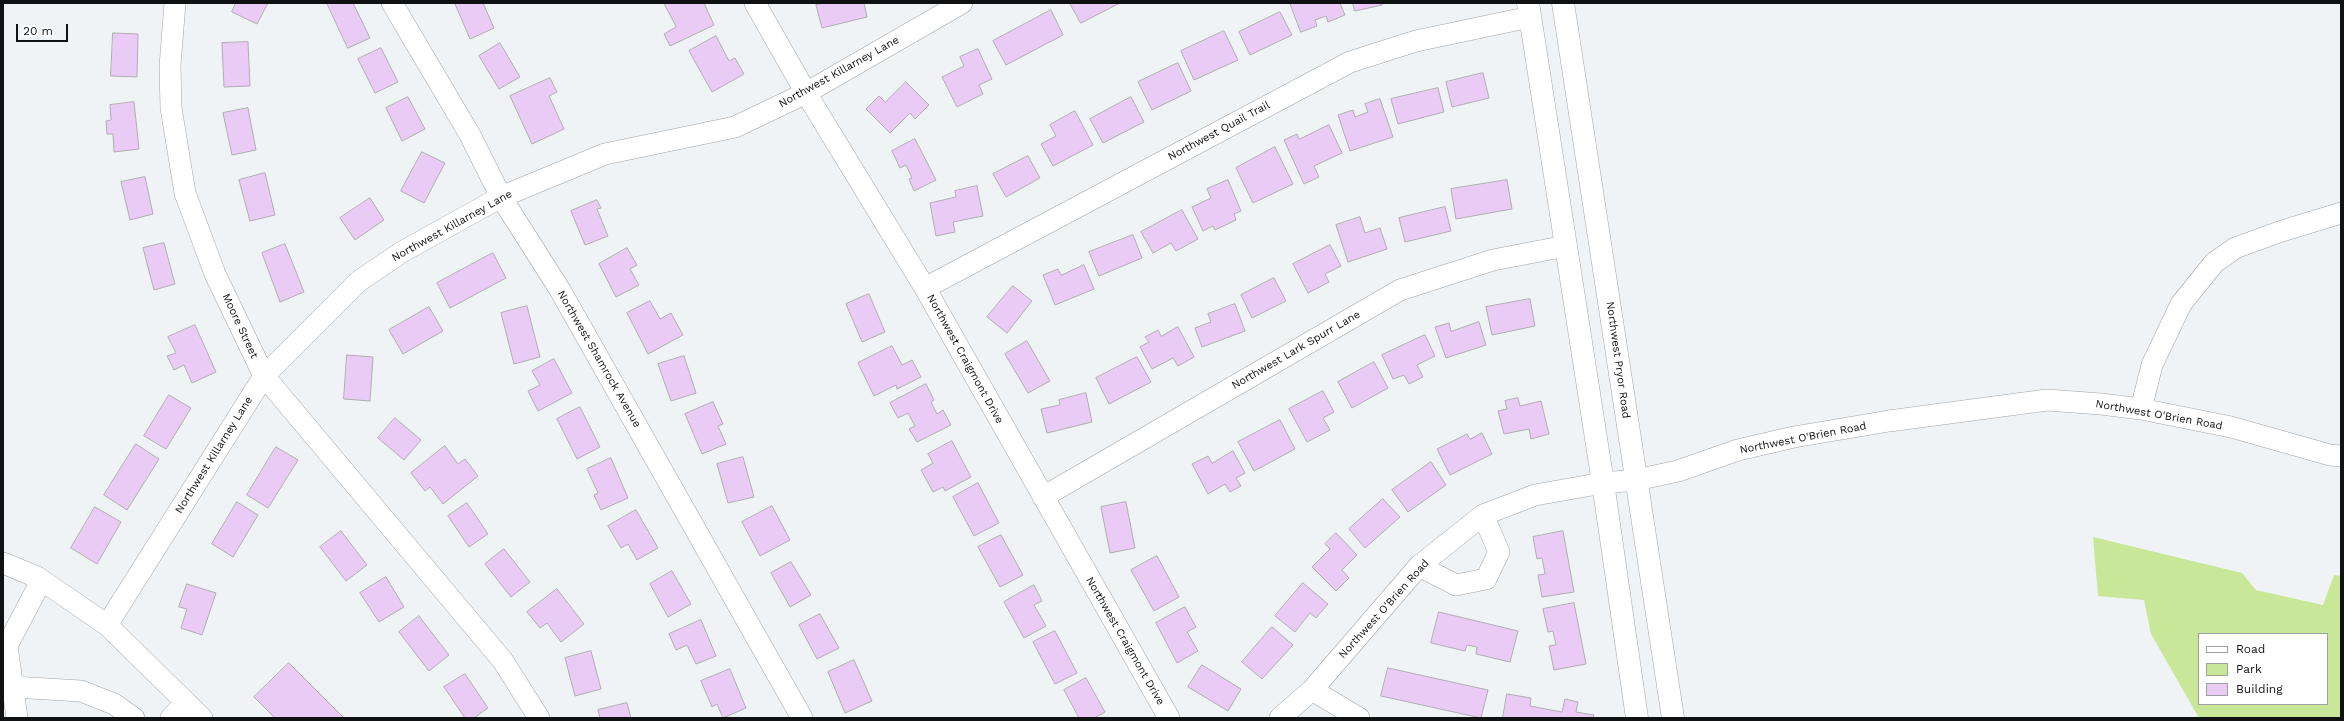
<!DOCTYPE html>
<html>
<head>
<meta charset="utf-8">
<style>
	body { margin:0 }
	#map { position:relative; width:2344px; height:721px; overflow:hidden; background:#f0f3f6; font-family:"Work Sans",sans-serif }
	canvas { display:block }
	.frame { position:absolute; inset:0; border:4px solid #101112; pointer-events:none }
	.legend { position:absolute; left:2198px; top:633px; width:130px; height:72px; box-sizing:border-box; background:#fff; border:1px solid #9fa0a0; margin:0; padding:5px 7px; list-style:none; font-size:12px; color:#101112 }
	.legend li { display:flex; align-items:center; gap:8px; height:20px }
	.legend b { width:20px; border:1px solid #9fa0a0 }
	.scale { position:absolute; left:16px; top:24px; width:52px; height:18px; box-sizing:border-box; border:2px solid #101112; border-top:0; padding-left:5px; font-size:12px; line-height:14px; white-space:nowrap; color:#101112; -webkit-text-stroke:3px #fff; paint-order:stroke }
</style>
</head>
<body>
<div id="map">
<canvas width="2344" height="721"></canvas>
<div class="frame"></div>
<ul class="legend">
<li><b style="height:5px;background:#fff"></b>Road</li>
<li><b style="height:11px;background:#c9e799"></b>Park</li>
<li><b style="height:11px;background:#eacbf6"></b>Building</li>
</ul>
<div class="scale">20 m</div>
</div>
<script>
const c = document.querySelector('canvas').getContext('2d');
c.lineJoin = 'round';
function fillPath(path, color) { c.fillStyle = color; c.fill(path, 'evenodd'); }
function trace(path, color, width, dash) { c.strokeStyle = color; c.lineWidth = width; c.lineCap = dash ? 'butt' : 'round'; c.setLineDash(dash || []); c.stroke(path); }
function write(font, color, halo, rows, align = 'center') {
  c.font = font + ' "Work Sans",sans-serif'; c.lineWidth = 3; c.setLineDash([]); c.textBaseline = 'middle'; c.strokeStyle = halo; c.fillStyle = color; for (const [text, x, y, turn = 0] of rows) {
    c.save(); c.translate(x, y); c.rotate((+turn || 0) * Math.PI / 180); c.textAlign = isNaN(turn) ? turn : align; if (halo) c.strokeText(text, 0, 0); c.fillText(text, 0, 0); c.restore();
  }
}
fillPath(new Path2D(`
	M2093 537 2242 573 2256 590 2323 605 2334 575 2341 576V718H2199L2151 634 2144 600 2098 596ZM2199 634H2327V704H2199Z`), '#c9e799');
const building = new Path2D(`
	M236 3H268L257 24 232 12Z
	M327 3H353L370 38 348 48Z
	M457 3H483L494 28 470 39 455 4Z
	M664 3H704L714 25 670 46 664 34 676 27Z
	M826 3H864L867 17 822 28 816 5Z
	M1070 3H1120L1081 23Z
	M1290 3H1340L1345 15 1328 22 1326 16 1315 20 1317 26 1301 32Z
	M1353 3H1381L1382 5 1355 11Z
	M1051 10 1063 35 1006 65 993 41Z
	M1280 12 1292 35 1250 55 1239 32Z
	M1224 31 1238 60 1194 80 1181 51Z
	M113 33 138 34 137 77 111 76Z
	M716 36 729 61 735 58 744 74 712 92 689 51Z
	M248 42 250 86 224 87 222 43Z
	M500 43 520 77 499 89 479 56Z
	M381 48 398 82 375 93 358 59Z
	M978 49 992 79 979 85 983 94 957 107 942 77 964 66 960 57Z
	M1178 63 1191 91 1152 110 1138 82Z
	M1483 73 1489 98 1452 107 1446 82Z
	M550 78 557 92 549 96 564 129 532 144 510 96Z
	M906 82 929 105 915 119 910 113 890 133 866 109 879 96 885 102Z
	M1438 88 1444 112 1398 124 1391 99Z
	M408 97 425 129 402 141 386 108Z
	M1131 97 1144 122 1103 143 1090 119Z
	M1380 99 1393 137 1350 151 1338 115 1353 110 1355 117 1368 112 1365 104Z
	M134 102 139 149 114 152 113 134H107L106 121 111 120 110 105Z
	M248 108 256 150 232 155 223 113Z
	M1075 111 1093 145 1053 166 1041 144 1056 136 1050 125Z
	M1329 125 1342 153 1314 166 1319 177 1304 184 1284 140 1297 134 1299 139Z
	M915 139 936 180 914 191 909 179 912 178 906 165 900 168 892 151Z
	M1275 147 1293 184 1253 203 1236 168Z
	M422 152 445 163 424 203 401 191Z
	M1028 156 1040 178 1006 197 993 174Z
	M265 173 275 215 250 221 239 180Z
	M145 177 153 214 130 220 121 182Z
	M1228 180 1241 211 1234 214 1236 220 1215 230 1213 226 1203 231 1192 207 1211 198 1207 189Z
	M1507 180 1512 209 1456 219 1451 189Z
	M977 186 983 216 953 222 955 232 936 236 930 203 956 197 955 191Z
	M370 198 384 220 355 240 340 218Z
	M597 200 601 208 597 209 608 236 585 245 571 211Z
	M1445 207 1451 231 1405 242 1399 218Z
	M1182 210 1198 239 1176 251 1171 243 1153 253 1141 232Z
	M1360 217 1365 233 1380 228 1387 249 1348 262 1336 225Z
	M1133 235 1142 258 1099 276 1089 252Z
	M164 243 175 284 154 290 143 248Z
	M285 244 304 292 280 302 262 253Z
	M1330 245 1341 266 1325 274 1329 282 1308 293 1293 264Z
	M627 248 637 265 630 269 639 285 616 297 599 264Z
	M493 253 506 278 450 308 437 283Z
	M1084 265 1094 289 1055 305 1043 275 1058 269 1061 275Z
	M1274 278 1286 301 1252 318 1241 295Z
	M1013 286 1032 301 1007 333 987 317Z
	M869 294 885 332 862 342 846 304Z
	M1530 299 1535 326 1492 335 1486 307Z
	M650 301 660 319 671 313 683 335 648 354 627 313Z
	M1235 304 1245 331 1202 347 1195 328 1211 322 1208 314Z
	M527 306 540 357 514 364 501 313Z
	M429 307 443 331 403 354 389 330Z
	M1479 322 1486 345 1446 358 1435 327 1449 323 1451 331Z
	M195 325 216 372 192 383 184 365 174 370 167 356 176 353 168 337Z
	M1178 327 1194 357 1178 366 1173 358 1152 369 1140 347 1149 342 1145 337 1158 330 1161 336Z
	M1425 335 1435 356 1417 365 1423 377 1409 384 1404 375 1393 379 1382 355Z
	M1027 341 1050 381 1028 393 1005 354Z
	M892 346 902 365 912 360 921 377 897 389 896 385 874 396 858 363Z
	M347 355 373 357 370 401 344 399Z
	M684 356 696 393 671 401 658 364Z
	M1137 357 1151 382 1109 404 1096 378Z
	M554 359 572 393 538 411 528 391 540 385 532 371Z
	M1374 362 1388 388 1352 408 1338 382Z
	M926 384 934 400 931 402 937 414 943 410 951 425 917 442 909 429 915 426 908 413 898 418 890 403Z
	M1323 391 1334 412 1323 418 1330 430 1307 442 1289 409Z
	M1086 393 1092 422 1047 433 1041 409 1060 405 1059 400Z
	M169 395 191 408 166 449 144 436Z
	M1518 398 1520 406 1541 401 1549 434 1531 439 1529 429 1504 434 1498 411 1507 409 1505 401Z
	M713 402 723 424 718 426 726 444 702 454 685 414Z
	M580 407 600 447 577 459 557 419Z
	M395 418 421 440 404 460 378 438Z
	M1280 420 1295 449 1254 471 1238 442Z
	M1482 433 1492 454 1450 475 1437 449 1467 434 1470 439Z
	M952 441 971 477 945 491 943 487 933 492 921 470 933 463 928 454Z
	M136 444 159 459 127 510 104 495Z
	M445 446 458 464 465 459 478 476 443 504 430 487 425 491 411 473Z
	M276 447 298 460 268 508 247 495Z
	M1233 451 1245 473 1236 478 1241 486 1230 492 1225 484 1208 494 1192 464 1208 456 1212 463Z
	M743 457 754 497 728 503 717 464Z
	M611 458 628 498 601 510 594 495 598 493 587 469Z
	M1431 462 1446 485 1408 512 1392 490Z
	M978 483 999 523 974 536 953 497Z
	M1383 499 1400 517 1365 548 1349 529Z
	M237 502 258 515 233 557 212 544Z
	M1126 502 1135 548 1110 553 1101 507Z
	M467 503 488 534 469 547 448 516Z
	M772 506 790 540 760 556 742 522Z
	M95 507 121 522 97 564 71 548Z
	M636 510 658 548 637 560 628 544 621 548 608 526Z
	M341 531 367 565 346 581 320 547Z
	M1563 531 1574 592 1542 597 1538 575 1545 574 1542 558 1537 559 1533 537Z
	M1336 533 1357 555 1342 570 1349 578 1336 591 1312 567 1330 549 1325 544Z
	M1001 535 1023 575 1000 587 978 547Z
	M504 549 530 582 511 597 485 564Z
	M1157 556 1179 597 1154 611 1131 570Z
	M791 562 811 595 790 607 771 573Z
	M672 571 691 604 668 617 650 584Z
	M386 577 404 607 379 622 360 593Z
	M1303 583 1328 604 1316 618 1310 613 1295 632 1275 616Z
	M187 584 216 593 202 635 181 628 187 609 179 607Z
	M1034 585 1042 601 1034 605 1046 626 1024 638 1004 602Z
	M557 589 584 624 561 642 547 623 540 628 527 612Z
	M1574 603 1586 664 1554 670 1549 646 1556 645 1553 631 1548 632 1543 609Z
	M1185 607 1196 627 1187 632 1198 651 1177 663 1156 623Z
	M1439 612 1518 631 1510 662 1476 654 1477 647 1467 645 1465 651 1431 643Z
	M820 614 839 648 817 659 799 625Z
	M419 616 449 655 429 671 399 632Z
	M701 620 716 656 696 664 687 645 676 650 669 634Z
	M1272 627 1293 645 1262 679 1242 662Z
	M1055 631 1077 673 1055 684 1033 642Z
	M591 651 601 689 575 696 565 658Z
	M854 660 872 701 845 713 828 672Z
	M289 663 344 718H275L254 697Z
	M1202 665 1241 689 1228 711 1188 687Z
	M1388 668 1488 690 1481 718 1381 696Z
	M730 669 746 708 723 718 717 704 712 707 701 681Z
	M465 674 488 708 474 718H465L444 687Z
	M1086 678 1105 712 1094 718H1079L1064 690Z
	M1507 694 1531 698 1530 706 1562 712 1565 699 1578 702 1576 712 1594 715 1593 718H1503Z
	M627 703 631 718H600L598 710Z`);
fillPath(building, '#eacbf6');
trace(building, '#afadb0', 1);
const minor = new Path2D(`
	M175 3 170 66 171 108 185 193 215 274 264 376 503 661 539 718
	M392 3 470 135 501 197 560 290 802 718
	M755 3 806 93 925 288 1169 718
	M925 288 1350 62 1416 41 1530 17
	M2141 409 2152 365 2181 304 2214 263 2235 248 2282 231 2341 213
	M1043 497 1400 290 1493 260 1566 246
	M3 563 37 577 107 625 202 718
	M1419 566 1456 585 1486 579 1499 552 1483 515
	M107 625 264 376 359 281 402 252 501 197 605 154 735 127 806 93 962 3
	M13 687 81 691 114 704 134 718
	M1312 690 1359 718
	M17 718 7 646 41 581
	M171 718 186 702
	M1280 718 1312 690 1419 566 1483 515 1535 495 1603 483 1636 480 1678 471 1738 450 1794 437 1889 421 2047 400 2101 404 2141 409 2231 427 2330 455 2341 456`);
const secondary = new Path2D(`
	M1528 3 1603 483 1637 718
	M1563 3 1673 718`);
trace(minor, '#a0a3a5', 22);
trace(secondary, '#a0a3a5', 23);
trace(minor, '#fff', 21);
trace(secondary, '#fff', 22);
write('11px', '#101112', '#fff', [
	["Northwest Killarney Lane",839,72,-29],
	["Northwest Quail Trail",1219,131,-28],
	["Northwest Killarney Lane",452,226,-29],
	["Moore Street",240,326,65],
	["Northwest Lark Spurr Lane",1296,350,-30],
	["Northwest Shamrock Avenue",599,359,60],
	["Northwest Craigmont Drive",965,359,61],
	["Northwest Pryor Road",1618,360,82],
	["Northwest O'Brien Road",2159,415,10],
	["Northwest O'Brien Road",1803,438,-11],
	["Northwest Killarney Lane",214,455,-58],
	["Northwest O'Brien Road",1384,609,-48],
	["Northwest Craigmont Drive",1125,641,60]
]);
</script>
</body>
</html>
